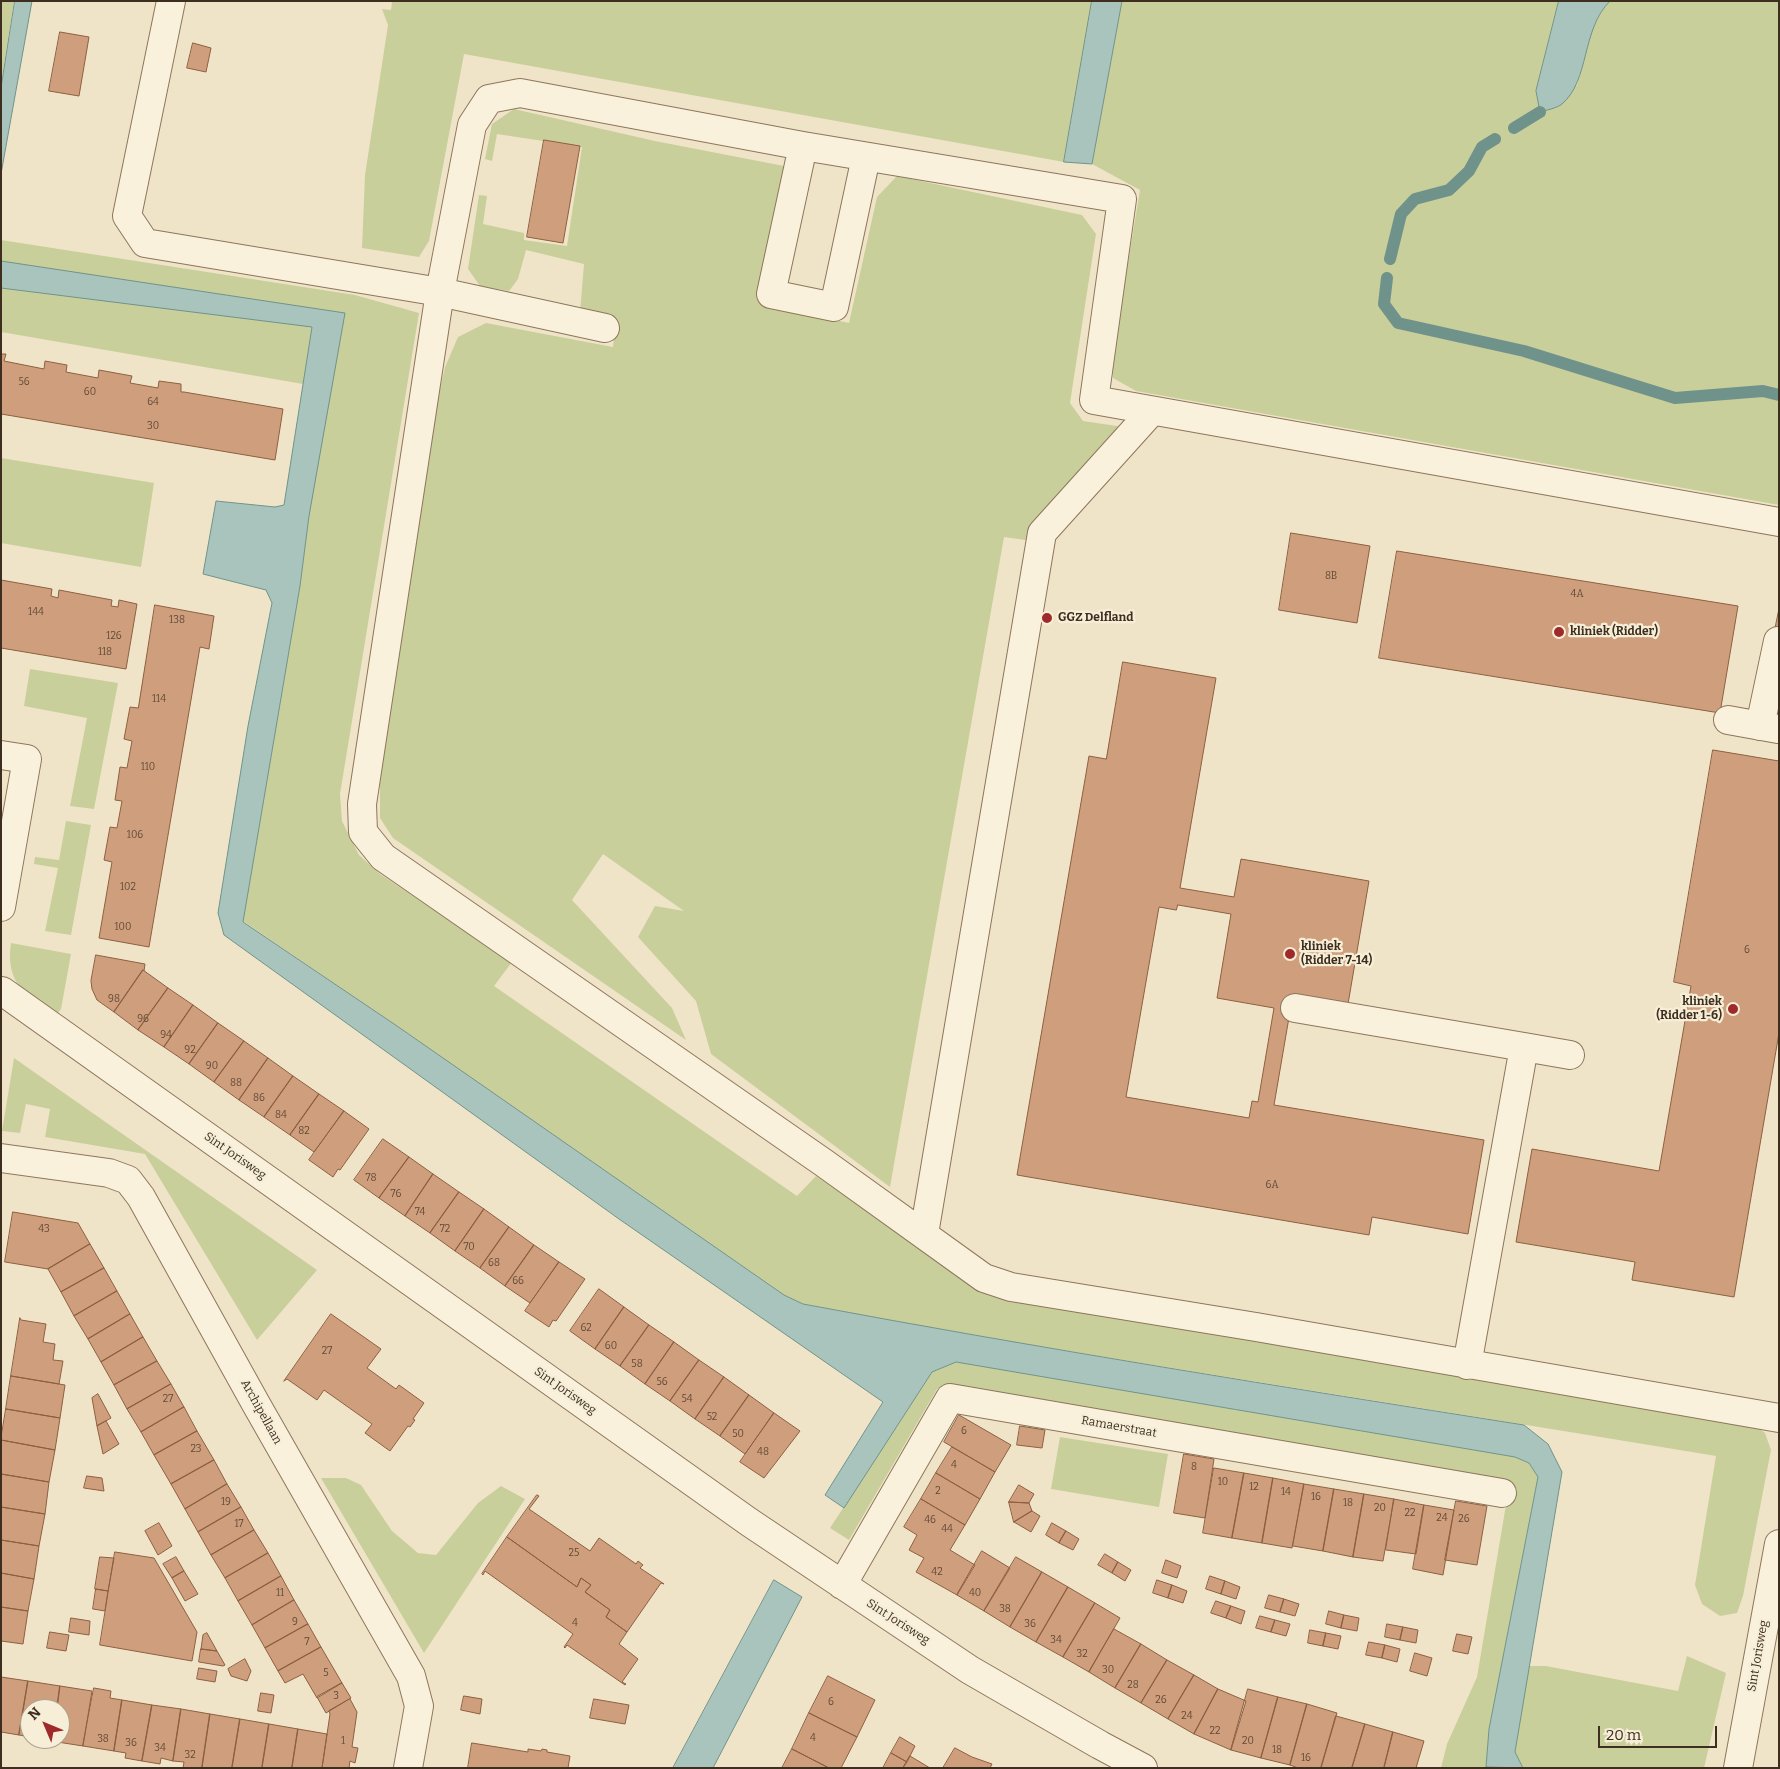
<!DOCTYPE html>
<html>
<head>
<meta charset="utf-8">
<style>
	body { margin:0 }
	#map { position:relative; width:1780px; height:1769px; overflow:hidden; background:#f0e4c8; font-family:Bitter,serif }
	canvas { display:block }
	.frame { position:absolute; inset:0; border:2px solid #3d2e20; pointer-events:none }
	.north { position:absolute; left:20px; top:1699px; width:50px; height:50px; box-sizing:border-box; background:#f7eed8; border:1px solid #ada18e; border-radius:50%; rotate:315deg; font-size:14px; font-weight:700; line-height:20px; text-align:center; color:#3d2e20 }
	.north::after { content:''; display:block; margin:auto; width:18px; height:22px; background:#9e2a2b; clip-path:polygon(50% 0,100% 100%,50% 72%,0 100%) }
	.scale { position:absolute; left:1598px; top:1726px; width:119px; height:22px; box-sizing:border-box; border:2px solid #3d2e20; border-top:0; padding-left:6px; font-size:15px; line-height:18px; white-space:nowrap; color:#3d2e20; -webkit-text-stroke:4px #f7eed8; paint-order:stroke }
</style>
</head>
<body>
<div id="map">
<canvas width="1780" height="1769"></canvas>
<div class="frame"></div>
<div class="north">N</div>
<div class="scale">20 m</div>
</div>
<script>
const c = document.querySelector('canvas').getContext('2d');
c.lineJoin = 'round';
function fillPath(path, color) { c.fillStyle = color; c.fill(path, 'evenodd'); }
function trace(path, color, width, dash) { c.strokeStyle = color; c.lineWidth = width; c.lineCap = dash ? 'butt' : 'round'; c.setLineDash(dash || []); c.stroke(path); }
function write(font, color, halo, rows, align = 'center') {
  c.font = font + ' Bitter,serif'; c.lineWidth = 4.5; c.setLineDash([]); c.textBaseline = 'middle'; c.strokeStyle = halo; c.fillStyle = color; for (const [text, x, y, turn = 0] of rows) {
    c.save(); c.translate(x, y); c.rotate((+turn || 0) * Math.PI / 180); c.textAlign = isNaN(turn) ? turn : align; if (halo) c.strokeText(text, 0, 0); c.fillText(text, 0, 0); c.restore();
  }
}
fillPath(new Path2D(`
	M1 1H14L1 84Z
	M392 1H1092L1064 162 464 54 429 241 419 257 362 248 365 175 388 25 382 9 391 10Z
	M1122 1H1559L1536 91 1540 111 1577 85 1592 29 1605 6 1610 1H1779V505L1136 391 1113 378V352L1140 190 1092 164Z
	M514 109 655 141 784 166 759 303 849 323 877 197 897 176 1082 215 1096 234 1070 403 1083 421 1124 427 1032 541 1004 537 890 1187 711 1054 696 1001 638 937 655 906 684 911 603 854 572 900 672 1008 686 1040 393 838 380 818V783L432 426 445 367 458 337 486 323 613 347 616 318 580 312 584 264 526 250 518 279 509 291 480 286 468 269 479 195 487 196 483 224 524 233V240L567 246 582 147 497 134 492 161 485 159 492 124Z
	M1 240 355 295 419 313 340 794 342 821 359 855 380 874 512 962 494 986 797 1196 816 1176 956 1271 1750 1422 1765 1433 1771 1450 1743 1596 1737 1613 1720 1616 1702 1604 1695 1585 1716 1456C1412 1405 1107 1361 803 1304L784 1295 397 1026 243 921 300 586 309 516 312 327 303 384 1 332V288L298 324 1 271Z
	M1 458 154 483 141 567 1 543Z
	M30 669 118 683 94 809 70 806 87 718 24 706Z
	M66 821 91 825 71 935 45 931 58 868 34 864 35 857 59 860Z
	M11 943 71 954 61 1009 54 1018C26 996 5 983 11 943Z
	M14 1058 317 1270 257 1340 145 1154 45 1137 50 1109 26 1104 20 1133 2 1131Z
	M956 1362 1515 1457 1529 1463 1538 1477 1489 1729 1486 1768H1441L1447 1744 1477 1677 1510 1481 952 1385 937 1389 849 1540 830 1528 932 1372Z
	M1060 1437 1168 1454 1159 1507 1051 1489Z
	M321 1478H346L361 1485 392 1531 418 1553 436 1555 478 1503 501 1486 525 1499 424 1653Z
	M1687 1656 1726 1673 1704 1768H1523L1515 1752 1529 1666H1546L1678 1691Z`), '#c9cf9b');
const water = new Path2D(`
	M15 1H32L1 174V88Z
	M1092 1H1122L1092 164 1064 162Z
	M1559 1H1610C1581 30 1590 80 1562 104 1557 108 1547 110 1540 112L1536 91Z
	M1 261 345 313 309 516 300 586 243 922 397 1026 784 1295 803 1304C1043 1349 1283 1387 1524 1425L1548 1444 1562 1472 1515 1752 1523 1768 1486 1767 1489 1729 1538 1477 1529 1463 1515 1457 956 1362 932 1372 844 1508 825 1495 883 1402 619 1219 224 935 218 913 248 726 272 603 266 590 203 574 216 501 275 507 284 505 312 327 1 288Z
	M774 1580 802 1597 713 1768H673Z`);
fillPath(water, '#a9c4bc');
trace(water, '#6f938a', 1);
trace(new Path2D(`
	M1514 128 1540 112
	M1390 259 1401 214 1415 199 1449 190 1469 171 1482 147 1495 139
	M1387 278 1384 304 1398 323 1524 351 1675 398 1763 391 1779 395`), '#6f938a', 12);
const building = new Path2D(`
	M60 32 89 37 79 96 49 91Z
	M193 43 211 48 206 72 187 68Z
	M544 140 580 146 563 243 527 237Z
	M1 354H6L4 361 44 369 45 361 67 365 66 372 98 378 99 370 132 376 130 383 158 388 159 381 181 384V392H184L283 409 275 460 1 414Z
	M1291 533 1370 546 1357 623 1279 610Z
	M1397 551 1738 606 1720 713 1379 658Z
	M1 580 52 589 51 596 58 598 59 590 112 600 111 606 118 607 119 600 137 604 126 669 1 648Z
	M155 605 214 616 209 649 200 647 149 947 99 938 112 862 104 860 110 827 117 828 122 801 115 800 120 767 127 768 132 741 124 739 130 707 138 708Z
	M1779 609V630H1775Z
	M1123 662 1216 678 1180 888 1234 897 1241 859 1369 881 1348 1004 1293 994 1274 1105 1484 1140 1468 1234 1372 1217 1369 1235 1017 1175 1089 756 1106 759ZM1178 905 1231 914 1217 998 1274 1008 1258 1102 1252 1101 1249 1118 1126 1097 1159 907 1176 910Z
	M1713 750 1779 761V1033L1734 1297 1632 1280 1635 1262 1516 1242 1532 1149 1659 1171 1691 986 1674 982Z
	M96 955 145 964 144 971 143 970 114 1012 97 1000 92 989 91 981Z
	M143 970 168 988 138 1030 114 1012Z
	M168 988 193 1005 164 1047 138 1030Z
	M193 1005 218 1023 189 1064 164 1047Z
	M218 1023 244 1041 214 1082 189 1064Z
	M244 1041 268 1058 239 1100 214 1082Z
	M268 1058 293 1076 264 1117 239 1100Z
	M293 1076 319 1094 290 1135 264 1117Z
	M319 1094 344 1111 314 1152 290 1135Z
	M344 1111 369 1129 340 1170 338 1169 333 1177 309 1160Z
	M383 1139 409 1157 379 1198 354 1180Z
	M409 1157 433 1174 405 1216 379 1198Z
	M433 1174 459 1192 430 1233 405 1216Z
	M459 1192 484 1209 455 1251 430 1233Z
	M484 1209 509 1227 480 1268 455 1251Z
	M13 1212 78 1223 90 1244 48 1269 5 1262Z
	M509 1227 534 1245 505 1286 480 1268Z
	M90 1244 104 1268 61 1292 48 1269Z
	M534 1245 559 1262 530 1303 505 1286Z
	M559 1262 585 1279 556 1321 553 1320 549 1327 525 1311Z
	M104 1268 117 1291 74 1316 61 1292Z
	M599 1289 624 1307 595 1349 570 1331Z
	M117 1291 130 1314 88 1339 74 1316Z
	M624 1307 649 1325 620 1366 595 1349Z
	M130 1314 143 1337 101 1362 88 1339Z
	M331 1314 381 1349 367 1368 396 1389 399 1385 424 1403 413 1419 415 1420 410 1427 408 1426 390 1451 365 1433 372 1424 324 1390 317 1400 287 1379 284 1381Z
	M20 1318 21 1320 46 1324 43 1342 55 1344 53 1360 63 1361 59 1384 11 1376Z
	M649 1325 674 1342 645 1384 620 1366Z
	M143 1337 157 1361 114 1385 101 1362Z
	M674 1342 699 1360 670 1401 645 1384Z
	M699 1360 724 1377 695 1419 670 1401Z
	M157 1361 171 1384 127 1409 114 1385Z
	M11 1376 65 1385 60 1418 6 1409Z
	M724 1377 749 1395 720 1436 695 1419Z
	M171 1384 184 1407 141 1432 127 1409Z
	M98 1394 111 1418 97 1426 92 1398Z
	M749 1395 774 1413 745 1454 720 1436Z
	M184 1407 197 1431 154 1455 141 1432Z
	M6 1409 60 1418 55 1450 1 1440Z
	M774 1413 800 1431 764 1478 740 1462Z
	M959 1415 1011 1445 995 1472 944 1442Z
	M106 1421 119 1444 103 1454 97 1426Z
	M1020 1426 1045 1430 1042 1448 1017 1445Z
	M197 1431 214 1460 171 1484 154 1455Z
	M1 1440 55 1450 49 1482 1 1474Z
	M952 1447 995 1472 980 1499 936 1473Z
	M1184 1454 1214 1459 1205 1518 1174 1513Z
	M214 1460 227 1484 185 1509 171 1484Z
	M1214 1468 1244 1473 1232 1538 1203 1533Z
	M936 1473 980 1499 965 1525 921 1499Z
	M1244 1473 1273 1478 1262 1543 1232 1538Z
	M1 1474 49 1482 45 1514 1 1507Z
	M87 1476 102 1478 104 1491 84 1488Z
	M1273 1478 1304 1484 1292 1548 1262 1543Z
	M227 1484 241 1507 198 1532 185 1509Z
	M1304 1484 1334 1489 1323 1551 1293 1546Z
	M1019 1485 1034 1494 1029 1503 1009 1502Z
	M1334 1489 1364 1494 1353 1557 1323 1551Z
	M1364 1494 1394 1499 1383 1561 1353 1557Z
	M537 1495 539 1496 529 1509 590 1551 599 1538 636 1564 638 1561 643 1565 640 1568 664 1584 661 1583 627 1632 606 1617 610 1610 585 1592 591 1585 581 1578 577 1587 507 1537Z
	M921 1499 965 1525 950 1550 975 1565 957 1595 916 1572 924 1558 909 1550 917 1535 904 1527Z
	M1394 1499 1424 1505 1416 1554 1386 1550Z
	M1456 1501 1487 1506 1477 1565 1445 1560Z
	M1009 1502 1029 1503 1032 1511 1014 1522Z
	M1424 1505 1454 1510 1443 1575 1413 1569Z
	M1 1507 45 1514 39 1546 1 1540Z
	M241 1507 254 1530 211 1555 198 1532Z
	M1032 1511 1040 1516 1031 1532 1014 1522Z
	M159 1523 172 1546 158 1555 145 1531Z
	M1052 1523 1066 1531 1059 1543 1046 1535Z
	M254 1530 268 1553 225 1578 211 1555Z
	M1066 1531 1079 1539 1073 1550 1059 1543Z
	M507 1537 577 1587 581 1578 591 1585 585 1592 610 1610 606 1617 627 1632 619 1644 638 1659 622 1682 626 1684 625 1685 567 1645 565 1648 564 1647 573 1634 485 1571 483 1575 482 1574Z
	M1 1540 39 1546 34 1579 1 1573Z
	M982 1551 1010 1568 984 1611 957 1595Z
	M115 1552 154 1558 197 1632 192 1661 100 1645Z
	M268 1553 281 1576 238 1601 225 1578Z
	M1105 1554 1118 1562 1112 1573 1098 1565Z
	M100 1557 114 1558 108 1591 95 1589Z
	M176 1557 184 1571 172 1578 163 1564Z
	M1016 1557 1042 1572 1010 1627 984 1611Z
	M1166 1560 1181 1566 1177 1578 1162 1573Z
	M1118 1562 1131 1570 1125 1581 1112 1573Z
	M184 1571 198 1594 185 1601 172 1578Z
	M1042 1572 1068 1587 1036 1642 1010 1627Z
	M1 1573 34 1579 28 1611 1 1607Z
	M281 1576 294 1600 252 1625 238 1601Z
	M1210 1576 1225 1581 1221 1594 1206 1589Z
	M1157 1580 1172 1585 1168 1598 1153 1593Z
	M1225 1581 1240 1587 1236 1599 1221 1594Z
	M1172 1585 1187 1591 1183 1603 1168 1598Z
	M1068 1587 1095 1603 1063 1657 1036 1642Z
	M96 1589 108 1591 105 1611 93 1609Z
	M1269 1595 1284 1599 1280 1612 1265 1608Z
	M1284 1599 1299 1604 1295 1616 1280 1612Z
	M294 1600 308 1624 265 1648 252 1625Z
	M1216 1601 1231 1606 1226 1618 1211 1613Z
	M1095 1603 1120 1618 1089 1672 1063 1657Z
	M1231 1606 1245 1611 1241 1624 1226 1618Z
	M1 1607 28 1611 23 1644 1 1641Z
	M1329 1611 1344 1615 1341 1628 1326 1624Z
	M1344 1615 1359 1618 1357 1631 1341 1628Z
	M1260 1616 1275 1620 1271 1632 1256 1628Z
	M71 1618 90 1621 89 1635 69 1632Z
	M1275 1620 1290 1624 1286 1636 1271 1632Z
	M308 1624 321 1647 278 1671 265 1648Z
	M1387 1624 1403 1627 1400 1640 1385 1637Z
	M1403 1627 1418 1630 1416 1643 1400 1640Z
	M1114 1629 1141 1644 1115 1688 1089 1672Z
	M1310 1630 1326 1633 1323 1646 1308 1643Z
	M50 1632 69 1635 66 1651 47 1648Z
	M207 1633 217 1651 201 1649 203 1635Z
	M1326 1633 1341 1636 1338 1649 1323 1646Z
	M1457 1634 1472 1637 1468 1654 1453 1651Z
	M1369 1642 1385 1645 1382 1658 1366 1655Z
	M1141 1644 1167 1660 1141 1703 1115 1688Z
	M1385 1645 1400 1649 1397 1662 1382 1658Z
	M321 1647 342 1683 317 1698 303 1674 285 1683 278 1671Z
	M201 1649 217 1651 225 1665 223 1666 199 1662Z
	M1415 1653 1432 1658 1427 1676 1410 1671Z
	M245 1659 251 1671 247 1681 231 1676 228 1669Z
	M1167 1660 1194 1675 1168 1719 1141 1703Z
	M199 1668 217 1671 215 1682 197 1679Z
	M1194 1675 1218 1689 1194 1734 1168 1719Z
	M828 1676 875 1700 857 1737 809 1713Z
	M1 1677 28 1681 19 1735 1 1732Z
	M28 1681 60 1686 57 1709H30V1737L19 1735Z
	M342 1683 351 1698 326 1713 317 1697Z
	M60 1686 92 1691 83 1746 51 1741V1739H60V1709H57Z
	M94 1688 111 1691 110 1698 122 1700 114 1751 83 1746Z
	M1218 1689 1246 1701 1231 1750 1194 1734Z
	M1248 1689 1278 1697 1261 1758 1231 1750Z
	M261 1693 274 1695 271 1713 258 1711Z
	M464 1696 482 1699 480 1714 461 1710Z
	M1278 1697 1307 1704 1290 1765 1261 1758Z
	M350 1699 357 1712 352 1747 358 1748 355 1763 350 1761 349 1768H322L330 1714 329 1711Z
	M594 1699 629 1705 625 1724 590 1718Z
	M122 1700 152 1705 142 1761 125 1758 126 1753 114 1751Z
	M1307 1704 1337 1713 1321 1768H1298L1290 1765Z
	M152 1705 181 1709 173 1761 161 1758 160 1764 142 1761Z
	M181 1709 210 1714 202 1768H183L184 1762 173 1761Z
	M809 1713 857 1737 841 1768H829L792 1749Z
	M210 1714 240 1719 232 1768H202Z
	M1336 1716 1365 1724 1352 1768H1321Z
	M240 1719 269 1724 262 1768H232Z
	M269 1724 298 1729 292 1768H262Z
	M1365 1724 1393 1732 1384 1768H1352Z
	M298 1729 327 1734 322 1768H292Z
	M1393 1732 1424 1741 1416 1768H1384Z
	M900 1737 915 1746 907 1762 891 1753Z
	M472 1743 528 1752V1749L541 1751 542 1749 547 1750V1752L570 1756 568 1768H468Z
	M955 1748 972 1757 992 1764 990 1768H943Z
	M792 1749 829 1768H782Z
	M891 1753 907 1762 903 1768H883Z
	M910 1756 930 1768H903Z`);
fillPath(building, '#cf9f7d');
trace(building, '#8d5f41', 1);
const minor = new Path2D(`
	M171 1 127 216 145 243 440 292 605 328
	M803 146 771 294 834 307 866 157
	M1779 522 1094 400 1122 199 803 146 520 93 489 99 472 125 440 292 362 804 363 832 383 857 824 1163 984 1278 1011 1287 1256 1327 1779 1418
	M1728 720 1778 729
	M1760 726 1778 641
	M1 755 27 759 1 907
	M2 991 749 1522 970 1670 1100 1745 1143 1768
	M1295 1008 1524 1047 1467 1365
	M1524 1047 1570 1055
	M1 1158 109 1173 128 1180 141 1197 256 1404 411 1676 419 1706 408 1768
	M924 1234 1042 533 1152 411
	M842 1585 950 1398 1502 1493
	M1738 1768 1779 1544`);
trace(minor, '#8d765c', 30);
trace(minor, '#faf1dc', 28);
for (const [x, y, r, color] of [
	[1047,618,6,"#9e2a2b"],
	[1559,632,6,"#9e2a2b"],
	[1290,954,6,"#9e2a2b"],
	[1733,1009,6,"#9e2a2b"]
]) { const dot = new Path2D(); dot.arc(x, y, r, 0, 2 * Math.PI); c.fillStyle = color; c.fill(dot); trace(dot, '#f7eed8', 2); }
write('10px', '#624a37', null, [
	["56",24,382],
	["60",90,392],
	["64",153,402],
	["30",153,426],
	["8B",1331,576],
	["4A",1577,594],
	["144",36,612],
	["138",177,620],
	["126",114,636],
	["118",105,652],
	["114",159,699],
	["110",148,767],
	["106",135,835],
	["102",128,887],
	["100",123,927],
	["6",1747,950],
	["98",114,999],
	["96",143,1019],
	["94",166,1035],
	["92",190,1050],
	["90",212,1066],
	["88",236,1083],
	["86",259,1098],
	["84",281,1115],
	["82",304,1131],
	["78",371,1178],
	["6A",1272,1185],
	["76",396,1194],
	["74",420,1212],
	["43",44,1229],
	["72",445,1229],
	["70",469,1247],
	["68",494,1263],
	["66",518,1281],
	["62",586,1328],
	["60",611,1346],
	["27",327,1351],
	["58",637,1364],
	["56",662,1382],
	["27",168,1399],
	["54",687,1399],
	["52",712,1417],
	["6",964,1431],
	["50",738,1434],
	["23",196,1449],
	["48",763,1452],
	["4",954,1465],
	["8",1194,1467],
	["10",1223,1482],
	["12",1254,1487],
	["2",938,1491],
	["14",1286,1492],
	["16",1316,1497],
	["19",226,1502],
	["18",1348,1503],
	["20",1380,1508],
	["22",1410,1513],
	["24",1442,1518],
	["26",1464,1519],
	["46",930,1520],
	["17",239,1524],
	["44",947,1529],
	["25",574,1553],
	["42",937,1572],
	["11",280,1593],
	["40",975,1593],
	["38",1005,1609],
	["9",295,1622],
	["4",575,1623],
	["36",1030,1624],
	["34",1056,1640],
	["7",307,1642],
	["32",1082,1654],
	["30",1108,1670],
	["5",326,1673],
	["28",1133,1685],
	["3",336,1696],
	["26",1161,1700],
	["6",831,1702],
	["24",1187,1716],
	["22",1215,1731],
	["4",813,1738],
	["38",103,1739],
	["1",343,1741],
	["20",1248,1741],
	["36",131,1743],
	["34",160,1748],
	["18",1277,1750],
	["32",190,1755],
	["16",1306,1758]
]);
write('bold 12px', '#3d2e20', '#f7eed8', [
	["GGZ Delfland",1058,618],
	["kliniek (Ridder)",1570,632],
	["kliniek",1301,947],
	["(Ridder 7-14)",1301,961],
	["kliniek",1722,1002,"right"],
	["(Ridder 1-6)",1722,1016,"right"]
], 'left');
write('12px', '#3d2e20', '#f7eed8', [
	["Sint Jorisweg",235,1156,35],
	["Sint Jorisweg",565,1391,35],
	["Archipellaan",261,1412,61],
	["Ramaerstraat",1119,1427,10],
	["Sint Jorisweg",898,1622,33],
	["Sint Jorisweg",1758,1656,-80]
]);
</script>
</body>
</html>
